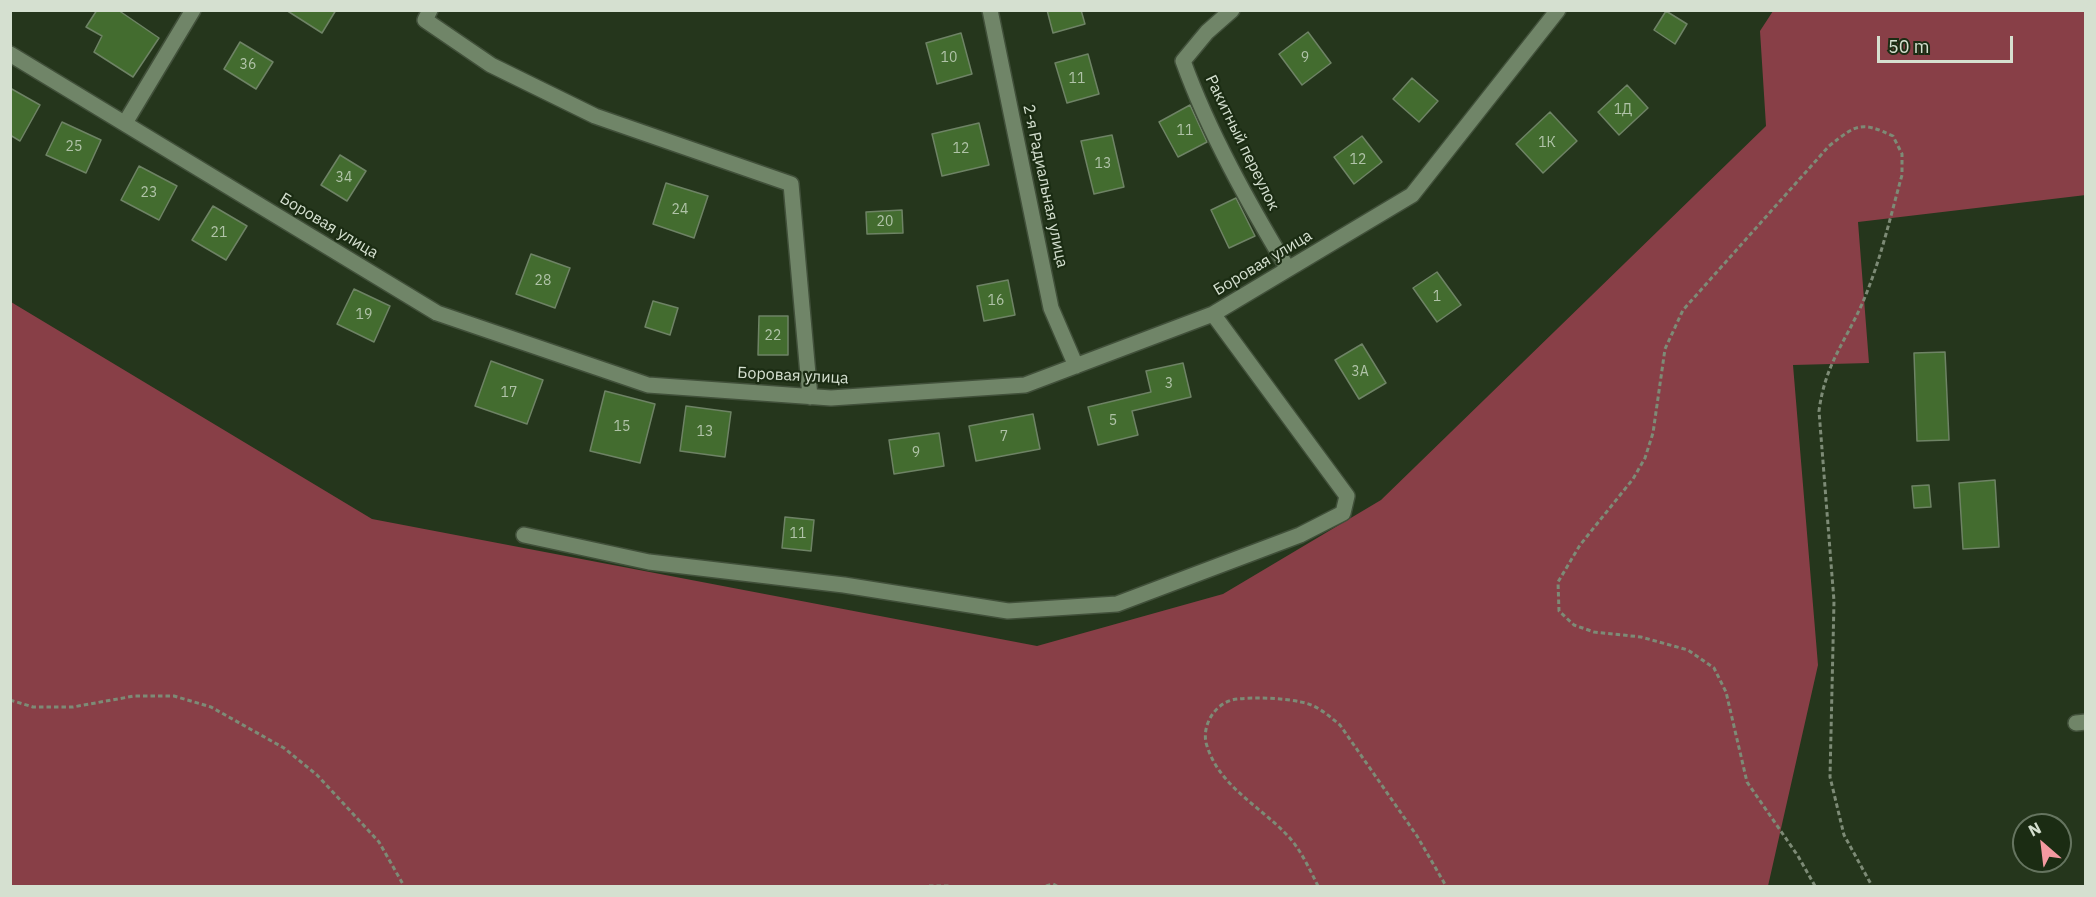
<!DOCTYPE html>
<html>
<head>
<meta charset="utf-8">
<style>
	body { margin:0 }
	#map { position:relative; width:2096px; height:897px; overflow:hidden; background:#25361c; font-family:"IBM Plex Sans",sans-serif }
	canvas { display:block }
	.frame { position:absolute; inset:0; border:12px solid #d5e0d0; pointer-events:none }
	.north { position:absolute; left:2012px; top:813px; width:60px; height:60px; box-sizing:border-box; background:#1b2c13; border:2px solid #65745f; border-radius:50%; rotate:332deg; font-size:16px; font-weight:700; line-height:24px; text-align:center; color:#d5e0d0 }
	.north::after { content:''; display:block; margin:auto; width:21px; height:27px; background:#f49aa1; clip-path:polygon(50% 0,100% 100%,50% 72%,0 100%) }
	.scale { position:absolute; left:1877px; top:36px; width:136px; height:27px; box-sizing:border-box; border:3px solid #d5e0d0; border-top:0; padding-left:8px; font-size:18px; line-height:21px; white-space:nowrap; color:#d5e0d0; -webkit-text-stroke:4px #1b2c13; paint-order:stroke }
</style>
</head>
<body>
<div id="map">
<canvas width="2096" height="897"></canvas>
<div class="frame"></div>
<div class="north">N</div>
<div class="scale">50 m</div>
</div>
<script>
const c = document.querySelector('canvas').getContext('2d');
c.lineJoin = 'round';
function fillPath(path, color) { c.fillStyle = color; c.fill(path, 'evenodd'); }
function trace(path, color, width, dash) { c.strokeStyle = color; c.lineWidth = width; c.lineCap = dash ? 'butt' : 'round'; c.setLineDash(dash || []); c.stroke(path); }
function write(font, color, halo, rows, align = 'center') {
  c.font = font + ' "IBM Plex Sans",sans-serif'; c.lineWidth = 4.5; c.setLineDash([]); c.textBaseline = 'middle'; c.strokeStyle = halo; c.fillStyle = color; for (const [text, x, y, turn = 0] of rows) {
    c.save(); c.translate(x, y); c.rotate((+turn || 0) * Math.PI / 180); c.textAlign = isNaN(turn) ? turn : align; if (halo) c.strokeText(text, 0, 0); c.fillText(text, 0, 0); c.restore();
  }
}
fillPath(new Path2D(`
	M1773 11H2085L2086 195 1858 222 1869 363 1793 365 1818 665 1768 886H11V302L372 519 1037 646 1223 594 1381 500 1766 126 1760 31Z`), '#883f47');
const building = new Path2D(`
	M97 10H118L159 38 133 77 94 52 102 36 86 27Z
	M286 10H336L322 33Z
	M1047 10H1081L1085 24 1053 33Z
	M1666 11 1687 24 1675 44 1654 30Z
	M1308 32 1331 63 1302 85 1279 54Z
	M961 33 972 74 937 84 926 43Z
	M240 42 273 62 256 89 224 69Z
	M1088 54 1099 94 1067 103 1055 63Z
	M1412 78 1438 101 1419 122 1393 99Z
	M1627 85 1648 108 1619 135 1598 112Z
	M10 88 40 105 20 141 10 135Z
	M1190 105 1207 142 1178 157 1159 122Z
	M1550 112 1577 141 1543 173 1516 144Z
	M62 122 101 140 86 173 46 155Z
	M979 123 989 165 942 176 932 134Z
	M1112 135 1124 187 1094 194 1081 141Z
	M1362 136 1382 162 1354 184 1334 157Z
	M340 155 366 171 347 201 321 185Z
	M139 166 177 186 159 220 121 200Z
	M666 183 708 196 694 238 653 224Z
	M1236 198 1255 236 1229 248 1211 210Z
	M213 206 247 226 226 260 192 240Z
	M902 210 903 233 867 234 866 212Z
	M531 254 570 268 555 308 516 294Z
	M1437 272 1461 305 1437 322 1413 288Z
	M1008 280 1015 315 984 321 977 286Z
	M354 289 390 306 374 342 337 324Z
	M653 301 678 308 670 335 645 327Z
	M759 316H788V355H758Z
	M1362 344 1386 383 1359 399 1335 360Z
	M1945 352 1949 440 1917 441 1914 353Z
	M491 361 543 380 527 424 475 406Z
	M1183 363 1191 397 1132 411 1138 435 1098 445 1088 407 1151 392 1146 371Z
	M605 391 655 404 640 463 590 451Z
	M686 406 731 412 725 457 680 451Z
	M1033 414 1040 449 976 461 969 426Z
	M939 433 944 466 894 474 889 440Z
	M1995 480 1999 547 1963 549 1959 483Z
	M1929 485 1931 507 1914 508 1912 486Z
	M785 517 814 520 811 551 782 548Z`);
fillPath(building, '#436c2f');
trace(building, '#6e8365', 1.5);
const minor = new Path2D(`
	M430 10 425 20 491 65 595 116 791 184 810 397
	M990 10 1051 308 1076 366
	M1232 10 1207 32 1183 61C1209 133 1249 204 1288 269
	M10 54 437 313 648 385 831 398 1025 385 1213 314 1412 195 1558 10
	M125 123 193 10
	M524 535 649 562 844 585 1008 611 1117 604 1300 535 1343 513 1347 496 1213 314
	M2076 723 2086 722`);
trace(minor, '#41503a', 18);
trace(new Path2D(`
	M10 700 33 707H73L134 696H174L211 707 284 748 317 775 379 842 404 886
	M929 886H950
	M1046 886 1053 884 1057 886
	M1318 886C1310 870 1301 850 1288 836 1260 806 1220 787 1207 746 1200 726 1216 701 1237 699 1256 697 1283 698 1301 702 1317 705 1328 715 1340 725L1417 836 1446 886
	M1815 886 1798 856 1747 782 1726 692 1714 668 1688 650 1641 637 1594 632 1574 625 1559 611 1558 582 1580 545 1633 479 1645 458 1653 433 1665 349 1683 310 1829 146C1857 124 1861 121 1893 136L1902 154V175C1890 218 1880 263 1862 304 1844 344 1825 365 1819 411L1834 601 1830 777 1844 835 1872 886`), '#7d8b76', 3, [4.5, 3]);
trace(minor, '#708568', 15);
write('14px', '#b0c3a8', null, [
	["10",949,58],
	["9",1305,58],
	["36",248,65],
	["11",1077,79],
	["1Д",1623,110],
	["11",1185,131],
	["1К",1547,143],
	["25",74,147],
	["12",961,149],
	["12",1358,160],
	["13",1103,164],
	["34",344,178],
	["23",149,193],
	["24",680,210],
	["20",885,222],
	["21",219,233],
	["28",543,281],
	["1",1437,297],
	["16",996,301],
	["19",364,315],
	["22",773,336],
	["3А",1360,372],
	["3",1169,384],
	["17",509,393],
	["5",1113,421],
	["15",622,427],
	["13",705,432],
	["7",1004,437],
	["9",916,453],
	["11",798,534]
]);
write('16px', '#d5e0d0', '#1b2c13', [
	["Ракитный переулок",1242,143,64],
	["2-я Радиальная улица",1045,186,78],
	["Боровая улица",329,226,31],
	["Боровая улица",1263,263,-31],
	["Боровая улица",793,376,3]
]);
</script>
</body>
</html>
